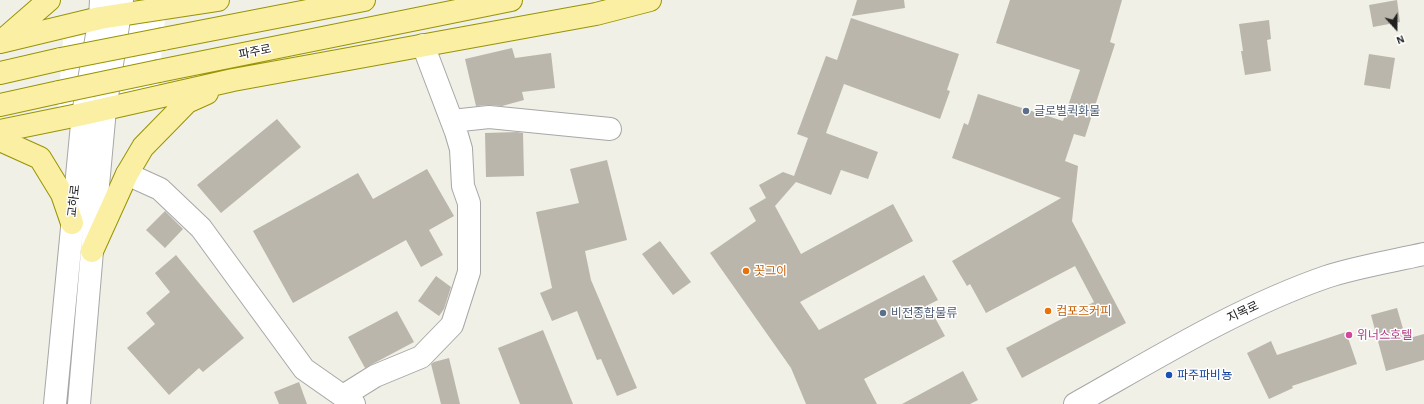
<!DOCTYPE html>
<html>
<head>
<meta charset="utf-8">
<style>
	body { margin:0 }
	#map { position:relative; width:1424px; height:404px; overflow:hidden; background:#f0f0e6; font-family:"Alegreya Sans",sans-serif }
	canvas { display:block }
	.north { position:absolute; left:1376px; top:8px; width:40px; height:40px; -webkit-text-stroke:3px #fff; paint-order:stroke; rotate:159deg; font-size:11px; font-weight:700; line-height:16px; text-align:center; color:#202020 }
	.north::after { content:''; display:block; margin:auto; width:14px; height:18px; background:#202020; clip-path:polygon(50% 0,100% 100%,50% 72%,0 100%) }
</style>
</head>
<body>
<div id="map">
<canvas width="1424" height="404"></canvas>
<div class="north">N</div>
</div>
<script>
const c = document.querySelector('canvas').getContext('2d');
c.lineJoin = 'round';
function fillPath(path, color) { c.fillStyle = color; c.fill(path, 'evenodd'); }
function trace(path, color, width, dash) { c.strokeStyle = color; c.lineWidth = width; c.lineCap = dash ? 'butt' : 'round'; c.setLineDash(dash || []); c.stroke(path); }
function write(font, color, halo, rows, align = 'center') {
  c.font = font + ' "Alegreya Sans","Noto Sans KR",sans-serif'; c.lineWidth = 3; c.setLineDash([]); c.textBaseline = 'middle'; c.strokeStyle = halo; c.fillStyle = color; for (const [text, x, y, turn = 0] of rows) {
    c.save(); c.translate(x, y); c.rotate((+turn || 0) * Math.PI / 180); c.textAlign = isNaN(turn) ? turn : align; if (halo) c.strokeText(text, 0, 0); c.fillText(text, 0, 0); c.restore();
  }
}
fillPath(new Path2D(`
	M165 19 158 87 58 108 63 39Z`), '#fff');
fillPath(new Path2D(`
	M857 0H904L905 8 852 16Z
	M1010 0H1122L1110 42 1115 44 1085 137 1074 134 1065 161 1078 166 1072 221 1126 323 1022 378 1006 348 1094 302 1075 266 986 313 970 284 967 286 952 261 1061 198 952 158 964 123 968 125 978 94 1063 121 1080 70 996 43Z
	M1397 0 1400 22 1373 27 1369 5Z
	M851 18 959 54 947 90 950 91 940 119 844 84 826 133 878 152 868 179 841 170 831 195 796 182 775 206 801 254 893 204 913 241 800 302 819 330 924 275 938 300 928 305 945 336 864 379 877 404H806L791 368 710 253 756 221 749 208 766 198 759 185 783 172 794 176 808 138 797 134 826 56 837 60Z
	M1269 20 1271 39 1267 40 1271 71 1245 75 1241 51H1243L1239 24Z
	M512 48 515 58 551 53 555 88 522 92 524 100 502 106 488 105 476 106 465 59Z
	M1369 54 1395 58 1390 89 1364 85Z
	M277 119 301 147 221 213 197 185Z
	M517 132 523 133 524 176 486 177 485 133Z
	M607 160 627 240 585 251 591 280 637 388 617 396 601 359 597 360 577 311 552 321 540 293 552 288 536 212 579 203 570 169Z
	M427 169 454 216 429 230 443 255 421 267 406 240 293 303 253 231 358 173 373 199Z
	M165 211 183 229 165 248 146 230Z
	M660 241 691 282 673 295 642 254Z
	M176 255 244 338 203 372 199 368 169 395 127 348 155 324 146 313 170 292 155 273Z
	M436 276 451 287 444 309 439 316 418 301Z
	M1397 308 1406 339 1424 334V360L1386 371 1371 315Z
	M397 311 414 342 365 368 348 337Z
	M543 330 573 404H520L498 348Z
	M1346 332 1357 364 1292 386 1293 388 1269 399 1247 353 1271 341 1277 355Z
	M449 358 460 404H441L431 364 434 362Z
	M963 371 978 400 970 404H902Z
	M299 382 307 404H279L274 392Z`), '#bab6ac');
const minor = new Path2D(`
	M452 121 489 117 610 129
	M127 174 160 189 201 228 304 369 354 404
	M343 396 375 376 421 357 452 325 469 272V203L463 186 461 149 456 132 423 45
	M55 404 83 114 100 18 101 0
	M79 404 92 251 105 109 122 0
	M1075 404C1157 358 1237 308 1326 277 1356 267 1393 261 1424 254`);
const major = new Path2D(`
	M163 39 364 0
	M3 40 49 0
	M0 42 100 18 218 0
	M159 71 511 0
	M0 73 61 59
	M0 105 59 92
	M0 131 83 114 233 80 596 14 650 0
	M0 140 40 158 62 194 72 223
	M92 251 127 174 143 147 187 102 207 93`);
trace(minor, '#a7a7a7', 24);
trace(major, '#989403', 24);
trace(minor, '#fff', 22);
trace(major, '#faefa2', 22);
const majorBridge = new Path2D(`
	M61 59 163 39
	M59 92 159 71`);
trace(majorBridge, '#989403', 24, []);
trace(majorBridge, '#faefa2', 22);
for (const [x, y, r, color] of [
	[1026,111,4,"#5c6f8a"],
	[746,271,4,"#e8710a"],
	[1048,311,4,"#e8710a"],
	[883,313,4,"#5c6f8a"],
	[1349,335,4,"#d1479c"],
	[1169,375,4,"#1a4fb4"]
]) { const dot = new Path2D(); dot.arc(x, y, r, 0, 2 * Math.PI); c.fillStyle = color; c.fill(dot); trace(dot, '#fff', 1.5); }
write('12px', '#202020', '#fff', [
	["파주로",255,52,-11],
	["교하로",74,201,-84],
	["지목로",1243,312,-25]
]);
write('12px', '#4e5e75', '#fff', [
	["글로벌퀵화물",1034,111],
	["비전종합물류",891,313]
], 'left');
write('12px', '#c56008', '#fff', [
	["꼿그이",754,271],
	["컴포즈커피",1056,311]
], 'left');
write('12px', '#b23c85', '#fff', [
	["위너스호텔",1357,335]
], 'left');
write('12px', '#164399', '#fff', [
	["파주파비뇽",1177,375]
], 'left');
</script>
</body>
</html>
